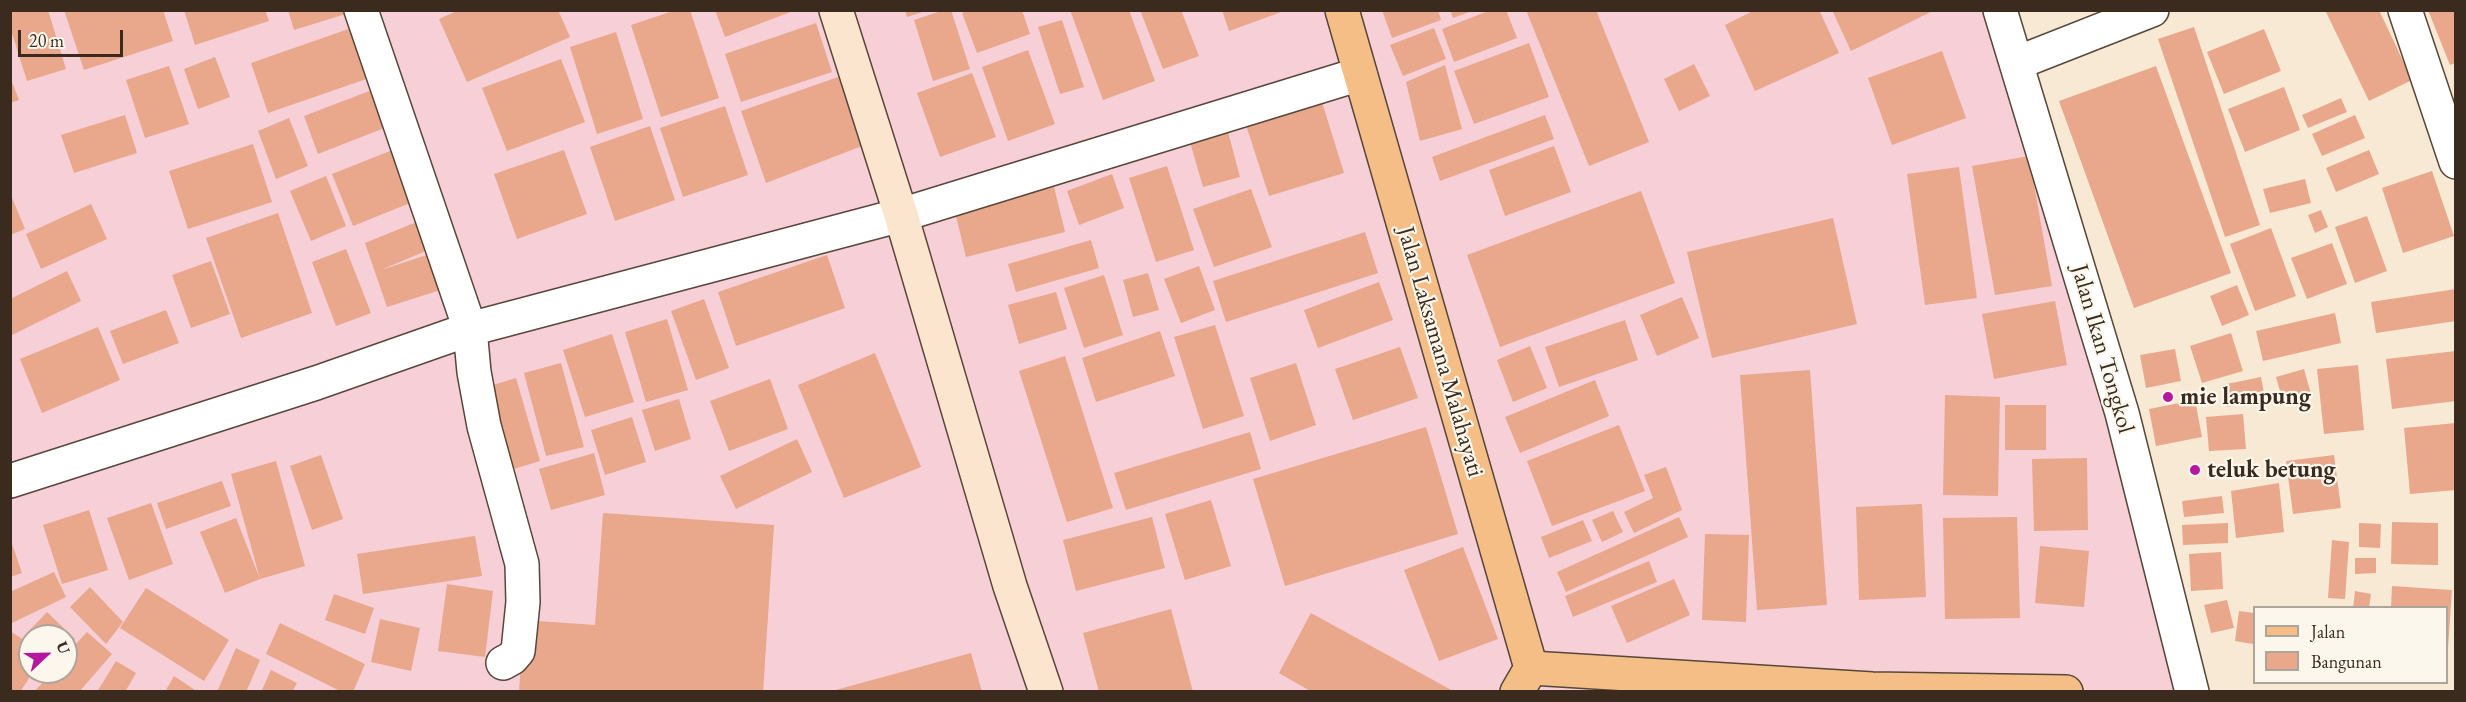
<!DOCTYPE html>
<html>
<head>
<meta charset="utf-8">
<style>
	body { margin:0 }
	#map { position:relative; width:2466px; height:702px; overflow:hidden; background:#f8e9d5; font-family:"EB Garamond",serif }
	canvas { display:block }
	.frame { position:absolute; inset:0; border:12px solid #3b2a1e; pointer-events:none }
	.legend { position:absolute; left:2253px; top:606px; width:195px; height:78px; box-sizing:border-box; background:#fbf7ec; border:2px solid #aea59a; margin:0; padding:8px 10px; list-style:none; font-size:18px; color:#3b2a1e }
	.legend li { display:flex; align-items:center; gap:12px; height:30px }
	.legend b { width:30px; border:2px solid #aea59a }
	.north { position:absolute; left:18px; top:624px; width:60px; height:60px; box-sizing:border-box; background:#fbf7ec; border:2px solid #aea59a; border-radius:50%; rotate:68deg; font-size:16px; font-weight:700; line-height:24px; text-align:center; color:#3b2a1e }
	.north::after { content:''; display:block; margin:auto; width:21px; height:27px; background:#b5179e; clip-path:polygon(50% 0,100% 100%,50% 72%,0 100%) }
	.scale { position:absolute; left:18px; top:30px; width:105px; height:27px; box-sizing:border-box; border:3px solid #3b2a1e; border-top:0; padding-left:8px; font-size:18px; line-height:21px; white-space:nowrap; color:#3b2a1e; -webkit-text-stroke:4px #fbf7ec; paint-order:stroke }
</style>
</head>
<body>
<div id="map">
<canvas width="2466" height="702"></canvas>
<div class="frame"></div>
<ul class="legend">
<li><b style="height:8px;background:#f6be87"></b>Jalan</li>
<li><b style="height:16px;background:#e9a78c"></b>Bangunan</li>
</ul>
<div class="north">U</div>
<div class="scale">20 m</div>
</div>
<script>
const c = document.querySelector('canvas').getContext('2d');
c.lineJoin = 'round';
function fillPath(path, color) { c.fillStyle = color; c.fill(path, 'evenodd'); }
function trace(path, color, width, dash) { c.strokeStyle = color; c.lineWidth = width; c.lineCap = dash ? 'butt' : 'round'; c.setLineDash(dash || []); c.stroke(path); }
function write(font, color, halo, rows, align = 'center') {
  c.font = font + ' "EB Garamond",serif'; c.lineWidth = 4.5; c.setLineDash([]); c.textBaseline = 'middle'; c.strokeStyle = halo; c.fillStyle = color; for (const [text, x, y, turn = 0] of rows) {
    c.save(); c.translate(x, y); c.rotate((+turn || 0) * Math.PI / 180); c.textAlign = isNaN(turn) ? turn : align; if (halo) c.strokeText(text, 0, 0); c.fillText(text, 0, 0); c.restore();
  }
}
fillPath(new Path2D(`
	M10 11H2003L2189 691H11ZM30 636H66V672H30Z`), '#f6cfd7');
fillPath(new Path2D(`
	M10 10H48L66 69 27 81 10 27Z
	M64 10H163L173 41 84 70Z
	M184 10H265L269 21 195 45Z
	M288 10H348L349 13 294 30Z
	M459 10H558L570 37 467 82 439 19Z
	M676 10H690L719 98 661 117 631 25Z
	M715 10H793V11L725 37Z
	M905 10H926V11L907 17Z
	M944 10H951L970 69 933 81 914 20Z
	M969 10H1022L1030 34 977 53 962 13Z
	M1070 10H1129L1155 81 1103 100Z
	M1140 10H1181L1199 56 1163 69Z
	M1222 10H1284V11L1229 31Z
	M1382 10H1438L1441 20 1392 38Z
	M1450 10H1472V11L1453 18Z
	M1491 10H1506L1517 38 1454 62 1442 29Z
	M1526 10H1596L1649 142 1589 166Z
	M1755 10H1819L1839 53 1755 91 1725 25Z
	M1832 10H1935L1851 51Z
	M2325 10H2379L2412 80 2369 101Z
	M2428 10H2456V63L2450 65Z
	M1062 20 1084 87 1060 94 1038 27Z
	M816 23 832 72 741 102 725 54Z
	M357 26 375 76 268 113 251 63Z
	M2194 27 2260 225 2225 237 2158 39Z
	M1434 28 1446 59 1403 76 1390 45Z
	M2264 29 2281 71 2224 94 2207 52Z
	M616 32 643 119 597 134 570 47Z
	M1529 43 1549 97 1474 124 1454 71Z
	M1028 50 1055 124 1008 141 982 67Z
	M1942 51 1966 118 1892 145 1868 78Z
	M215 57 230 97 198 109 184 69Z
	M561 59 585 122 507 151 482 88Z
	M1694 64 1710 96 1679 111 1664 79Z
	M1445 65 1462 129 1420 141 1406 82Z
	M169 66 189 124 145 138 126 80Z
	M2156 66 2231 273 2134 308 2059 101Z
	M972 73 996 137 940 157 917 93Z
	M841 76 862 146 766 183 741 111Z
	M10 77 19 100 10 103Z
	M2284 87 2300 130 2245 152 2228 109Z
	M372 90 387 127 318 154 304 116Z
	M2341 98 2347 112 2308 128 2302 115Z
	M1322 102 1344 173 1269 196 1246 125Z
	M725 106 748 175 683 197 660 128Z
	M125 115 137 153 74 173 61 135Z
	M1545 115 1554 139 1440 181 1432 157Z
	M2355 115 2365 138 2322 156 2312 134Z
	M289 118 308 166 276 179 258 131Z
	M650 126 675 200 615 221 590 147Z
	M1228 132 1240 177 1203 187 1190 142Z
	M253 144 272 202 188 229 169 171Z
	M1554 146 1571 192 1505 216 1489 170Z
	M400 147 420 199 353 226 332 174Z
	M564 150 587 214 517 239 494 174Z
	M2369 150 2379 174 2336 192 2326 168Z
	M2029 156 2052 286 1995 295 1972 166Z
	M1167 166 1194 250 1156 262 1129 178Z
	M1959 167 1977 298 1925 305 1907 174Z
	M2432 171 2454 236 2403 253 2382 188Z
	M1112 174 1124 208 1079 225 1067 191Z
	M326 176 346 226 311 241 290 191Z
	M2305 179 2311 203 2270 213 2263 189Z
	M1054 187 1065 232 966 257 955 212Z
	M1251 189 1272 247 1214 267 1193 209Z
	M1641 191 1675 283 1500 347 1467 255Z
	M10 193 25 229 10 235Z
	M91 204 107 239 41 269 26 234Z
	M2321 210 2328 227 2315 233 2308 215Z
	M278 213 312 313 241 338 206 238Z
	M2367 216 2387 271 2355 283 2335 227Z
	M1833 218 1857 324 1712 358 1687 252Z
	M424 219 435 247 381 270 439 251 450 287 387 307 365 243Z
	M2271 228 2296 296 2255 311 2230 244Z
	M1365 232 1378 273 1226 322 1213 281Z
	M1091 240 1099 268 1016 292 1008 264Z
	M2332 243 2347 284 2307 299 2291 258Z
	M346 249 371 313 336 326 312 262Z
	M827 255 845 308 736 346 718 292Z
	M211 261 230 314 191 328 172 275Z
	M1199 266 1215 310 1181 323 1164 279Z
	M67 271 81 301 10 336V299Z
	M1148 273 1159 310 1133 317 1123 280Z
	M1104 275 1123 335 1084 348 1064 288Z
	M1379 282 1393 320 1318 348 1304 310Z
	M2237 285 2249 315 2222 326 2210 296Z
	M2456 289V321L2376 333 2371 302Z
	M1056 292 1067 329 1019 344 1008 305Z
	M1682 297 1699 338 1657 356 1640 315Z
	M704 299 729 368 696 380 671 311Z
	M2055 301 2067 365 1994 379 1982 314Z
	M166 310 179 343 123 364 110 331Z
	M2335 313 2341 343 2263 361 2256 331Z
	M667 319 688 390 646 402 625 332Z
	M1625 320 1638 360 1559 387 1545 347Z
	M1215 325 1244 416 1203 429 1174 337Z
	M98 327 120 380 42 413 20 359Z
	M1160 331 1175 376 1096 402 1082 358Z
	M2231 333 2243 371 2202 383 2190 346Z
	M612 334 634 402 585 417 563 350Z
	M1530 346 1547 388 1513 402 1497 360Z
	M1400 347 1418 398 1353 420 1335 369Z
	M2175 349 2181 381 2146 388 2140 355Z
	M2456 351V401L2392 409 2386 359Z
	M875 353 921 467 844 498 798 385Z
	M1065 356 1113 508 1067 522 1019 371Z
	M561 363 584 447 546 456 524 373Z
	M1296 363 1316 425 1270 441 1250 378Z
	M2358 365 2364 430 2324 434 2317 369Z
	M2304 369 2311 394 2283 402 2276 377Z
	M1810 370 1827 605 1757 610 1740 375Z
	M2261 377 2265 399 2227 407 2222 385Z
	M516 378 540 461 504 472 480 389Z
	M770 379 788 429 729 451 710 401Z
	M1595 380 1609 416 1520 453 1505 417Z
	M1945 395 2000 397 1998 496 1943 495Z
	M679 399 691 439 655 451 642 410Z
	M2195 400 2202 437 2156 446 2149 409Z
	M2005 405H2046V450H2005Z
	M2243 414 2246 449 2209 451 2206 417Z
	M632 417 646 462 605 475 591 430Z
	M2456 423V490L2410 494 2404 428Z
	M1619 425 1645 491 1552 526 1527 461Z
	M1426 427 1458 534 1285 586 1253 479Z
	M1250 432 1261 469 1126 510 1114 473Z
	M797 439 812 472 736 509 720 476Z
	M594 453 605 495 551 510 539 469Z
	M321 455 343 519 312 530 290 466Z
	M2334 455 2341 508 2293 514 2286 461Z
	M2087 458 2088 530 2034 531 2032 459Z
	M276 461 305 566 260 579 231 474Z
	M1666 467 1682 510 1634 533 1624 512 1653 498 1644 475Z
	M222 481 231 506 166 529 157 503Z
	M2279 483 2284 532 2236 538 2231 491Z
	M2222 496 2224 513 2184 517 2182 501Z
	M1211 500 1231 566 1185 580 1165 514Z
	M151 503 173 564 129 580 107 518Z
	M1922 504 1926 597 1859 600 1856 507Z
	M89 510 108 570 62 584 43 525Z
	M1613 511 1623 532 1602 542 1592 520Z
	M603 513 774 525 763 692 591 690V692H519L524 620 595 625Z
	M1152 517 1165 568 1076 591 1063 540Z
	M1679 517 1688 537 1566 592 1557 572Z
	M2017 517 2020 618 1945 619 1943 518Z
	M236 518 260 579 225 593 200 532Z
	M1583 520 1592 541 1549 558 1541 537Z
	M2392 522 2438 523V565L2391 564Z
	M2228 523V543L2183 545 2182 525Z
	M2359 523 2381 524 2380 548 2359 547Z
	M1705 534 1749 535 1746 622 1702 620Z
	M475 536 482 576 363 594 357 554Z
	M10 538 22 573 10 577Z
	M2332 540 2349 542 2345 599 2328 598Z
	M2040 546 2089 551 2084 607 2035 603Z
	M1463 547 1498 639 1439 661 1404 570Z
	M2221 552 2223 589 2191 591 2189 554Z
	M2355 558H2376V573L2355 574Z
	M1649 561 1657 582 1573 617 1565 596Z
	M54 572 66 597 12 623 10 592Z
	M1674 579 1690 615 1627 643 1611 606Z
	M447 584 493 591 485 657 438 651Z
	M2392 586 2452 590 2448 648H2446V608H2391Z
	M90 587 123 622 106 644 70 607Z
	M146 588 229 640 204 681 120 628Z
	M2355 591 2371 594 2369 608H2353Z
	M334 594 374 608 365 634 325 620Z
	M2227 600 2234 628 2211 633 2204 605Z
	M1171 609 1193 692H1099L1083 633Z
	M2239 611 2254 613 2253 644 2235 641Z
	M47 612 75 639 66 648V636H34L29 631Z
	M1311 613 1455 692H1312L1279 673Z
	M380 619 420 628 411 671 371 662Z
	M280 623 365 664 353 692H342L266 654Z
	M10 631 30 644V672H33L20 692H10Z
	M87 632 112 654 79 692H34L52 672H66V655Z
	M236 648 260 660 246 692H217Z
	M971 653 982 692H832V691Z
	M116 661 136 673 125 692H97Z
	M271 670 297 683 292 692H261Z
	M174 676 195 690 194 692H165Z
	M1602 681 1644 691V692H1600Z`), '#e9a78c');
const street = new Path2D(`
	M361 10 470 329 474 372 484 426 522 564 523 602 518 651 512 658 503 663
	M2000 10 2122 413 2192 692
	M2405 10 2456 162
	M2017 63 2152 10
	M10 481 316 383 470 329 901 215 1360 74`);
const secondary = new Path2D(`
	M836 10 901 215 1010 586 1046 692`);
const primary = new Path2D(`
	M1531 668 1872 689 2066 692`);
const highway = new Path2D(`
	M1342 10 1531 668 1517 692`);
trace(street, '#574739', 36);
trace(secondary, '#574739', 36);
trace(primary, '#574739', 36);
trace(highway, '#574739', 36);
trace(street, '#fff', 33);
trace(secondary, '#fbe5cf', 33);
trace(primary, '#f6be87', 33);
trace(highway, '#f6be87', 33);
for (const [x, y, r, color] of [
	[2168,397,6,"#b5179e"],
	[2195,470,6,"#b5179e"]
]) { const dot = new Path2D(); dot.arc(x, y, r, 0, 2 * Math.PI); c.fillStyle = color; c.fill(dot); trace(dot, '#fbf7ec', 2); }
write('24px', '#3b2a1e', '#fbf7ec', [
	["Jalan Ikan Tongkol",2102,349,74],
	["Jalan Laksamana Malahayati",1440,352,74]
]);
write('bold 24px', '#3b2a1e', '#fbf7ec', [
	["mie lampung",2180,397],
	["teluk betung",2207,470]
], 'left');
</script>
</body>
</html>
